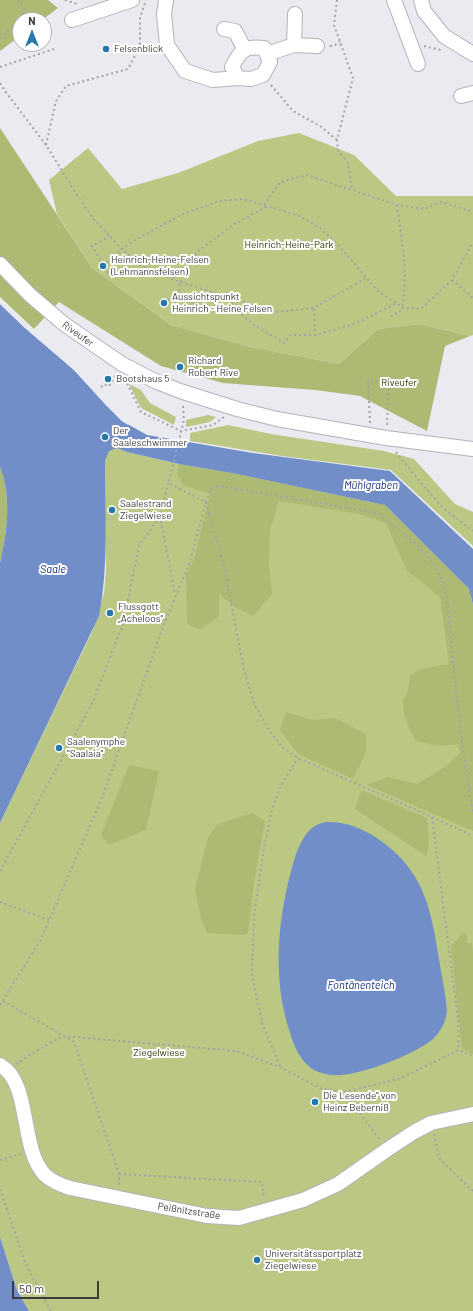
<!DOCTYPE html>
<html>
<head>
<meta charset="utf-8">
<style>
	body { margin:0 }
	#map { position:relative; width:473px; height:1311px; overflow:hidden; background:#e9ebf0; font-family:Barlow,sans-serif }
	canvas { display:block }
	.north { position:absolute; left:12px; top:12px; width:40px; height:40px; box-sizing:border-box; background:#fff; border:1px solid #b1b1b1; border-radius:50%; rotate:0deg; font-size:11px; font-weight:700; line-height:16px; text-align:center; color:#3b3b3d }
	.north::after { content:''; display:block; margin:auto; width:14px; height:18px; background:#2578a9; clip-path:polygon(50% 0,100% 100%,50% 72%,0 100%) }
	.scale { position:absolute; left:12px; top:1281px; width:87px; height:18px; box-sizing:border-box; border:2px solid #3b3b3d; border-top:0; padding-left:5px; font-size:12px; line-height:14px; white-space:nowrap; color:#3b3b3d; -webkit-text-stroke:3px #fff; paint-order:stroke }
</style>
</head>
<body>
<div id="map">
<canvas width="473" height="1311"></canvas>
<div class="north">N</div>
<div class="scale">50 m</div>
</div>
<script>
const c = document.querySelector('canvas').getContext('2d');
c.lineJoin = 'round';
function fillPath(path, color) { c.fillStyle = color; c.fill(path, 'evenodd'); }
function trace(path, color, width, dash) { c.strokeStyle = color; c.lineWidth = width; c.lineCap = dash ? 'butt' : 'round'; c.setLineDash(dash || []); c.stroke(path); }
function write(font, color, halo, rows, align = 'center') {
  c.font = font + ' Barlow,sans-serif'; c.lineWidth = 4; c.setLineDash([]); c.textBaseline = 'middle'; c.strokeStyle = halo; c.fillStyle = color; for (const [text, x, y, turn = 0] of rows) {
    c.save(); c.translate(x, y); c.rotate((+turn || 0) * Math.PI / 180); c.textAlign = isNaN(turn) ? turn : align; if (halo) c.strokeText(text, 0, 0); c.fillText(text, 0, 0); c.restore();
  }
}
fillPath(new Path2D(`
	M299 133 354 155 396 196H473V335L470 336 419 324 378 329 339 364 246 346 171 325 92 268 57 214 49 180 88 148 122 189 178 173 258 141Z
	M129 384 141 390 150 403 176 417 174 425 141 408Z
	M208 415 216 417 210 422 186 427V420Z
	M228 425 271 434 384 451 414 459 455 504 473 512V546L391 470 282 456 190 441V433Z
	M117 448 127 452 179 464 232 473 385 505 473 605V1311H29L17 1290 0 1237V823L92 632 104 593 106 570 105 461 108 451Z`), '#bac884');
fillPath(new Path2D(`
	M0 0H48L58 8 42 20H20V36L0 51Z
	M0 128 92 268 171 325 246 346 339 364 378 329 419 324 470 336 445 346 427 431 360 396 315 390 223 383 161 366 59 302 34 329 0 297Z
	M179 464 232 473 385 505 469 589 473 605V831L367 785 388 777 417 784 445 767 460 753 458 744C441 747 431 746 415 740L409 728 404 715 403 699 408 691 410 676 420 669 449 664 440 597 407 571 386 523 363 515 279 501 270 530 269 565 272 594 253 616 235 607 219 594V616L200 630 187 624 186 574 193 562 210 494 183 485 177 474Z
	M0 467C12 497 7 532 0 563Z
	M286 712 311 720 335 718 366 734V753L353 779 298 754 280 730Z
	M129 765 159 771 146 830 109 845 101 835Z
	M361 790 427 818 429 846 426 856 355 809Z
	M252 813 265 821 254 882 248 933 244 935 207 933 201 919 195 890 208 837 218 824Z
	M463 933 467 934V943H472L473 952V1054L462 1048 451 946Z`), '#acba74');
fillPath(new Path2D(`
	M0 304 25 328 74 370 106 405 122 421 147 435 253 453 390 471 473 549V605L469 589 385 505 232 473 179 464 127 452 117 448 109 451 105 461C105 513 109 565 99 616L0 823V563C7 532 12 497 0 467Z
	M326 822C344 821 362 828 377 838 421 868 430 903 438 953 441 972 445 991 447 1010 446 1022 441 1031 433 1039 416 1054 363 1074 341 1075 332 1076 322 1074 314 1070 301 1062 294 1047 290 1033 271 975 278 914 295 857 301 841 308 825 326 822Z
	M0 1237 17 1290 29 1311H0Z`), '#718ec9');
fillPath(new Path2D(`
	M0 302 26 327 76 368 107 404 129 423 128 425 122 421 106 405 74 370 25 328 0 304Z`), '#e9ebf0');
const minor = new Path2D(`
	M166 0 164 14 167 45 185 71 213 80 238 78 251 79 263 75 270 62 264 48C245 46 241 49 232 67L238 78
	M394 0 418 64
	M421 0 424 11 444 36 473 54
	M72 20 132 0
	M224 29 235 31 245 50
	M294 45 295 14
	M267 54 294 45 317 46
	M461 96 473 93
	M0 264 30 295 64 324 122 364 157 382 183 392 237 409 277 419 386 438 473 449
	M0 1065C32 1083 19 1148 45 1175 51 1181 61 1185 70 1188L207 1216 239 1218 303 1200 338 1184 388 1149 414 1132 431 1123 473 1114`);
trace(minor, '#b1b3b7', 16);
trace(new Path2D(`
	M18 0 24 7 20 20
	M65 0 77 4
	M337 0 334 25 353 78 337 140 338 150 348 163 352 189
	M0 38 20 20
	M330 46H333L340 42
	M424 46 441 50
	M0 67 54 49
	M0 83 5 91 46 145 75 192 95 221 122 249 139 265 180 282 197 252 233 225 268 206 299 216 320 228 339 246 379 292 404 308 421 309 452 280 473 242
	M271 85 293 111 320 126 337 140
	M46 145 56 101 66 86 128 69 140 46V18L146 0
	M264 205 280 182 307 175 397 205 424 209 441 202 473 212
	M397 205C401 238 409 273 402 307
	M110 236 92 246 112 280
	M103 266 122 249 135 240 183 214 219 201 243 199 268 206
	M452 280 473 298
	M179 293 198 306 226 311 235 299
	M164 303 179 293 180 282 275 312 314 308 366 278
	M228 308 242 315 254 325 284 343 291 335H315L354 324 395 304
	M314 309 315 335
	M391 317 404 308
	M125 379 141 412 181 431 213 425 224 417
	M101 387 104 384 109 386 116 375
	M183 406 184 420 169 481 172 485 206 502 224 567 244 670 254 704 270 732 282 747 298 758 432 817 473 836
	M370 423 368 381H389L387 425
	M396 452 416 477 443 508 473 531
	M160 516 175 594
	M432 817 458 1020 459 1050
	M0 871 93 702 123 624 139 546 160 516 169 481
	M0 902 49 920
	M3 1001 74 1042 119 1174V1185
	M0 1005 40 941 102 798 164 624 190 562 206 502 211 489 219 486 378 513 420 547 434 564 443 582 447 598C454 670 460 741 473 813
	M16 1064 38 1050 63 1036 236 1051 280 1067 320 1088 345 1092 401 1078 459 1050 473 1056
	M280 1066 262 1023 252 975 254 915 264 848 272 810 280 787 298 758
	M345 1093 379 1139
	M434 1134 439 1158 473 1191
	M0 1160 21 1154
	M119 1174 262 1182 264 1198
	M0 1189 26 1265 51 1311`), '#a2a3a7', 2, [2, 3]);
trace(minor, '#fff', 14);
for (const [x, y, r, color] of [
	[106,49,4,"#2578a9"],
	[103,266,4,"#2578a9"],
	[164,303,4,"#2578a9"],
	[180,367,4,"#2578a9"],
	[108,379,4,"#2578a9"],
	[105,437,4,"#2578a9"],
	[112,510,4,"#2578a9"],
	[110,613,4,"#2578a9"],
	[59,748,4,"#2578a9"],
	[315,1102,4,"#2578a9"],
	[257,1260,4,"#2578a9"]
]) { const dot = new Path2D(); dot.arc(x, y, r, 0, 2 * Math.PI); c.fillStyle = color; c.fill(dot); trace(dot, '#fff', 1.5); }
write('10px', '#3b3b3d', '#fff', [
	["Felsenblick",114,49],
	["Heinrich-Heine-Felsen",111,260],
	["(Lehmannsfelsen)",111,272],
	["Aussichtspunkt",172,297],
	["Heinrich - Heine Felsen",172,309],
	["Richard",188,361],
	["Robert Rive",188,373],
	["Bootshaus 5",116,379],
	["Der",113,431],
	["Saaleschwimmer",113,443],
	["Saalestrand",120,504],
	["Ziegelwiese",120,516],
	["Flussgott",118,607],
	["„Acheloos“",118,619],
	["Saalenymphe",67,742],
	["\"Saalaia\"",67,754],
	["Die Lesende\" von",323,1096],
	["Heinz Beberniß",323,1108],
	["Universitätssportplatz",265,1254],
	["Ziegelwiese",265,1266]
], 'left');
write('10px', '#303700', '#fff', [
	["Heinrich-Heine-Park",289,245],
	["Riveufer",399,383],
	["Ziegelwiese",159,1053]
]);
write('10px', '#3b3b3d', '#fff', [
	["Riveufer",78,334,35],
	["Peißnitzstraße",189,1211,9]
]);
write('italic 11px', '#133075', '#fff', [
	["Mühlgraben",371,485],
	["Saale",53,569],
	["Fontänenteich",361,985]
]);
</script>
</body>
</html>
